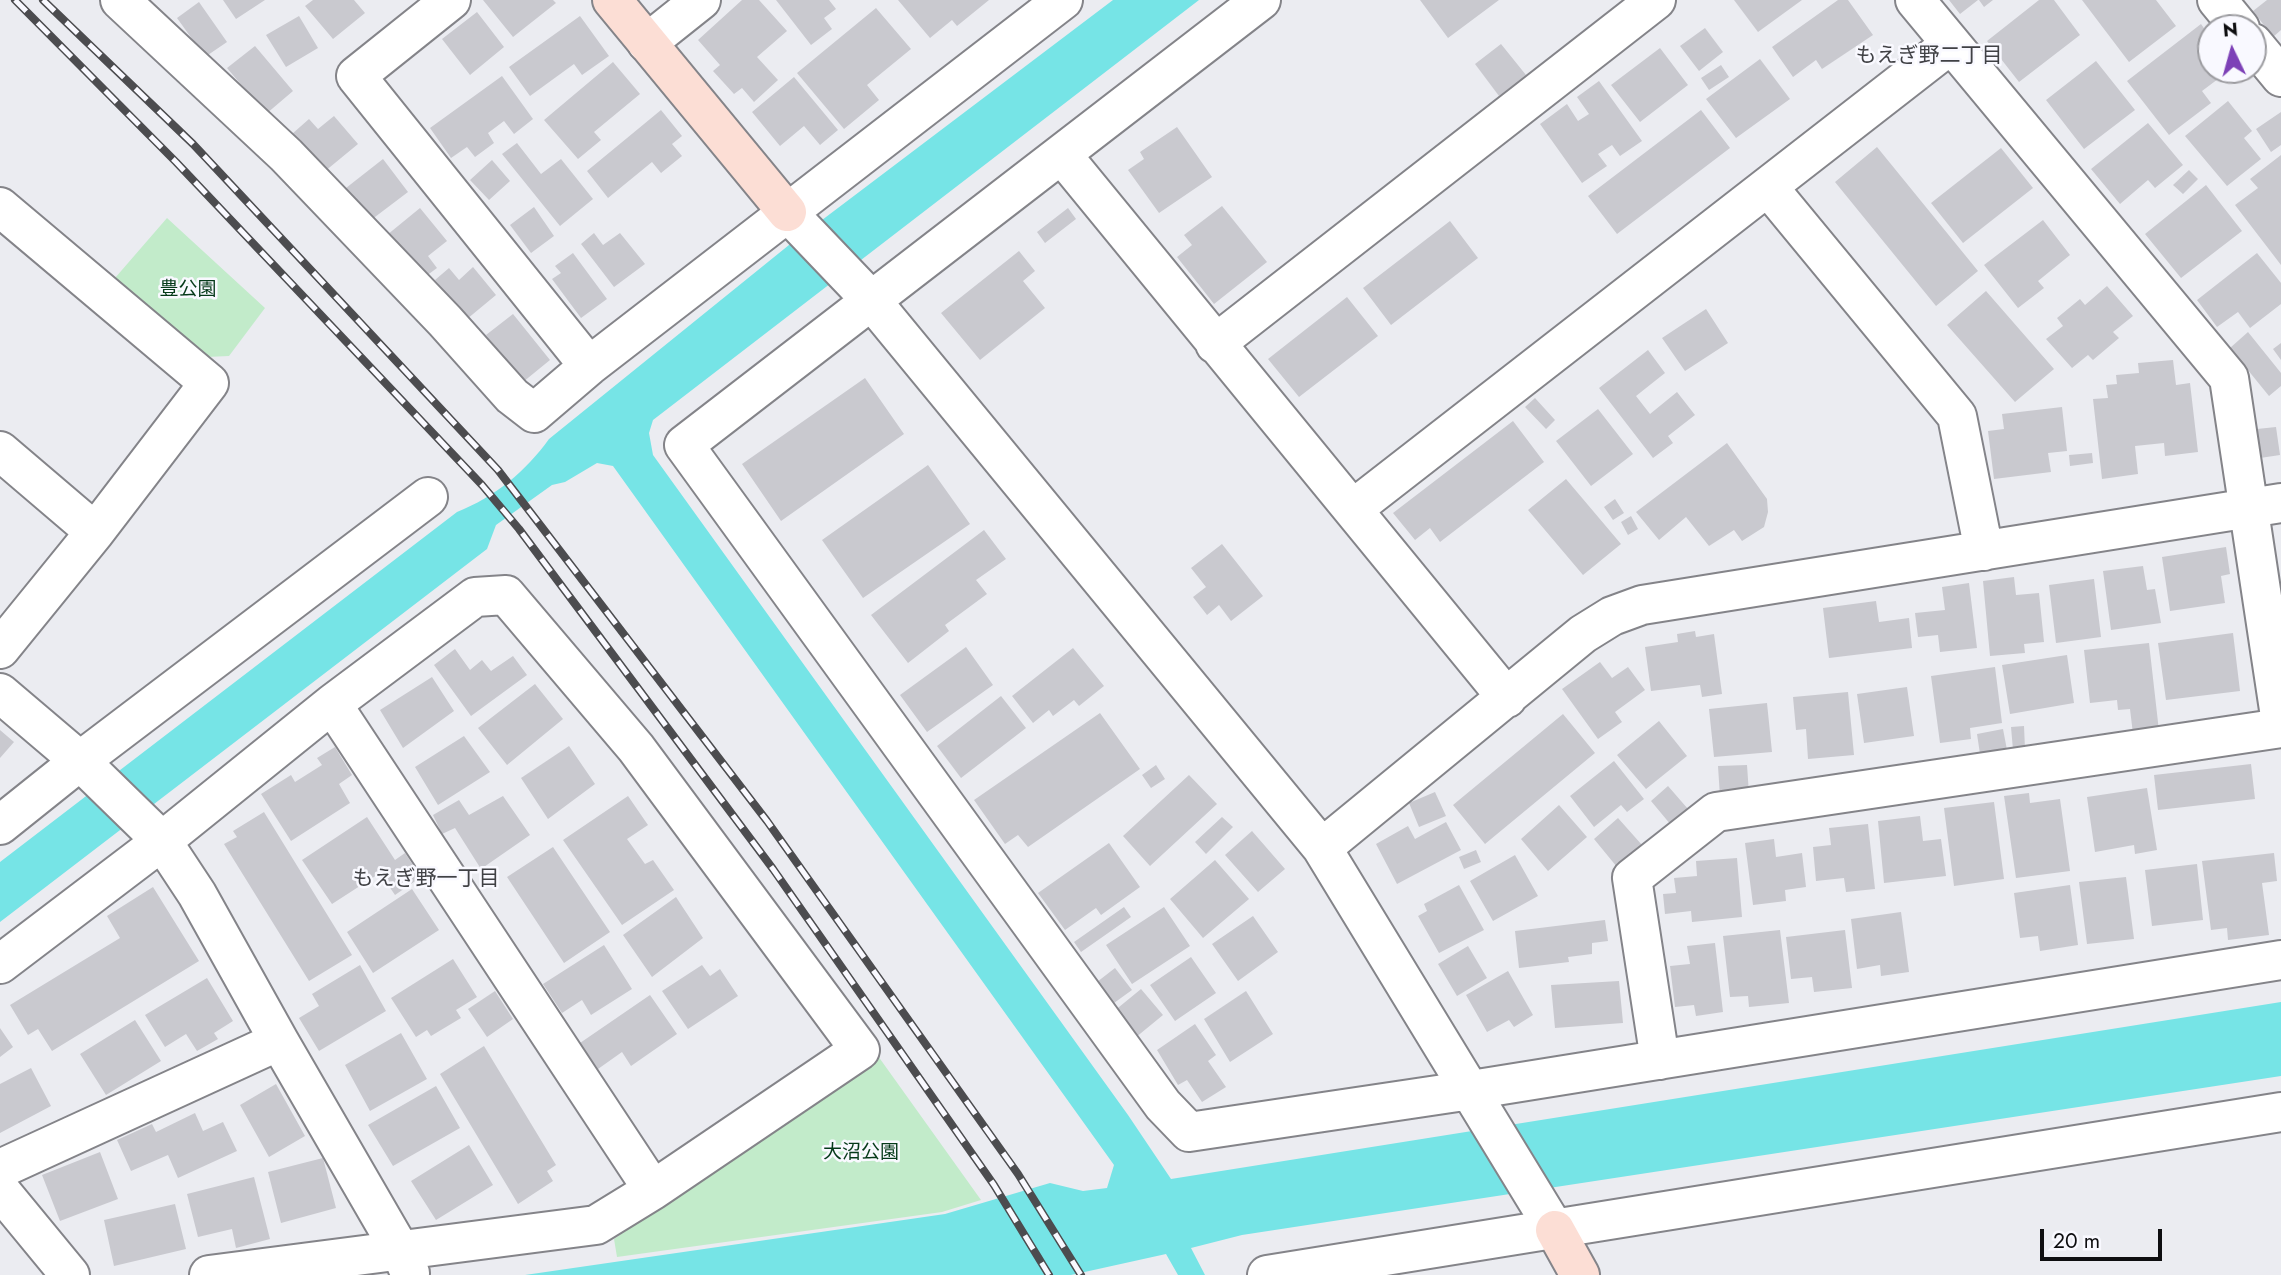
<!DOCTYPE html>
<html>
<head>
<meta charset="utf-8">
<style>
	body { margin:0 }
	#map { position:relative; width:2281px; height:1275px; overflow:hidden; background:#ebecf1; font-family:Jost,sans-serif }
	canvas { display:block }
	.north { position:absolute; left:2197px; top:14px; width:70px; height:70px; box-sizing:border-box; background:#f9f9ff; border:2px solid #9b9b9f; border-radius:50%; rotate:355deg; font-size:19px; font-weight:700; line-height:28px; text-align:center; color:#0e0e10 }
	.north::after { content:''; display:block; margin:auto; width:24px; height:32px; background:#7d41b7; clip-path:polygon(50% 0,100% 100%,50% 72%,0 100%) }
	.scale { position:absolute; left:2040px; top:1229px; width:122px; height:32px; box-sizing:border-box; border:4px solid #0e0e10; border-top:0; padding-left:9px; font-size:21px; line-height:24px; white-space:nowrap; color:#0e0e10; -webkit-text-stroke:5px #f9f9ff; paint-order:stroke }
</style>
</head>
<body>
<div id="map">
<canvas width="2281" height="1275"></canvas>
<div class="north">N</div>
<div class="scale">20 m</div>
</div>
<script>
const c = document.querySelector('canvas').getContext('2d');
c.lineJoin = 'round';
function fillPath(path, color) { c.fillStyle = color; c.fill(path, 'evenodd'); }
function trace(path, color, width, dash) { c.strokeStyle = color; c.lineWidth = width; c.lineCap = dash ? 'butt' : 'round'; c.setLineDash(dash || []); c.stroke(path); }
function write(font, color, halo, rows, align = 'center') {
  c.font = font + ' Jost,"Noto Sans JP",sans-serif'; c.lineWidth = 5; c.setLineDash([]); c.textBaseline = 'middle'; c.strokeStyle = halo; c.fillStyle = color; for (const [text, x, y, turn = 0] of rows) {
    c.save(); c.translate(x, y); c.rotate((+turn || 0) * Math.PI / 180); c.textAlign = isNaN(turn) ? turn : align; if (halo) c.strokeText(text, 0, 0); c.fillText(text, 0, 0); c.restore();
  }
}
fillPath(new Path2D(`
	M167 218 265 308 229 356 206 357 115 278Z
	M878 1056 981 1200 942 1212 617 1257 614 1239Z`), '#c2ebca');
fillPath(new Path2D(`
	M1113 0H1199L653 420 649 433 653 455 1128 1115 1171 1179 2281 1002V1076L1242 1235 1191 1248 1205 1275H1178L1166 1254 1071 1275H525L945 1214 1050 1183 1083 1191 1107 1188 1114 1165 613 466 597 463 565 482 552 485 496 525 487 549 0 922V862L457 512C495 497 526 471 549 439L789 245Z`), '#76e4e6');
fillPath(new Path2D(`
	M223 0H265L236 19Z
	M313 0H354L365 13 333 39 305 6Z
	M483 0H553L556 3 513 37Z
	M742 0H759L787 31 757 57 778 80 754 102 742 88 734 94 713 71 720 65 698 40Z
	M776 0H829L836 9 824 18 832 29 811 45Z
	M898 0H989L957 26 952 20 930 38Z
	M1420 0H1499L1448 38Z
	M1734 0H1802L1758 32Z
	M1838 0H1848L1873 35 1822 69 1816 60 1793 77 1772 47Z
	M1949 0H1978L1960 14Z
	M1979 0H1993L1984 7Z
	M2039 0H2054L2080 35 2019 82 1987 41Z
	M2082 0H2156L2176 26 2129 62Z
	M2267 0H2281V30L2273 37 2253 11Z
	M199 2 227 42 205 57 177 18Z
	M876 8 911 49 867 85 879 100 844 129 797 73Z
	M477 12 504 47 470 75 442 39Z
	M299 16 318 48 286 67 266 35Z
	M580 16 609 56 582 75 574 64 530 96 509 67Z
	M2201 24 2211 38V70H2230L2202 91 2211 103 2169 135 2127 81Z
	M1705 28 1723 52 1699 71 1680 46Z
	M1501 44 1526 75 1499 96 1475 64Z
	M255 46 293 91 266 114 227 68Z
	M1660 48 1688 85 1640 122 1611 85Z
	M1760 59 1790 99 1736 138 1706 99Z
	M2096 61 2135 110 2084 149 2046 100Z
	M613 62 640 94 594 132 601 140 578 159 544 120Z
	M1721 65 1729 77 1709 90 1701 78Z
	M502 76 533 119 514 134 504 121 488 133 494 143 475 157 467 147 451 158 430 128Z
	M794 77 838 130 820 145 804 126 780 146 752 112Z
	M1599 81 1642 141 1620 156 1612 145 1598 154 1607 166 1582 183 1540 124 1567 104 1578 121 1589 114 1577 97Z
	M2228 101 2252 131 2244 138 2261 159 2227 186 2185 136Z
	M661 110 682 136 672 144 682 156 661 173 652 162 608 198 587 171Z
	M1701 110 1730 148 1617 234 1588 196Z
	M2281 112V145L2271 152 2256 129Z
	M334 116 358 144 324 172 292 134 309 119 318 129Z
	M2148 123 2183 165 2155 188 2148 180 2120 204 2091 169Z
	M1177 127 1212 177 1159 213 1128 170 1144 159 1140 152Z
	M517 143 541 174 561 159 593 199 560 226 502 154Z
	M1877 147 1978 271 1936 306 1835 182Z
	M2001 148 2033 188 1963 243 1931 203Z
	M2281 155V265L2235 205 2258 188 2250 179Z
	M383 159 408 192 371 220 346 188Z
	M492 160 510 181 489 200 470 180Z
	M2189 170 2198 179 2183 194 2173 185Z
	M2206 185 2242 231 2181 278 2145 234Z
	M1222 206 1267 262 1214 304 1177 257 1192 245 1184 235Z
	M534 207 554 236 531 253 510 225Z
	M420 208 447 241 428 256 437 268 422 279 387 235Z
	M1068 208 1076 219 1045 243 1037 232Z
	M2043 220 2070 255 2038 281 2044 288 2018 308 1984 265Z
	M1450 221 1478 258 1391 325 1363 288Z
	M594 233 603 245 620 233 645 264 614 287 581 244Z
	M1019 251 1035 271 1023 281 1045 308 980 360 941 313Z
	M573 253 607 299 581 318 552 279 561 273 555 266Z
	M2257 253 2281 283V304L2250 328 2238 312 2217 327 2197 300Z
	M473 267 496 295 467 319 435 280 449 268 459 280Z
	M2107 286 2133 316 2113 332 2119 338 2093 360 2088 355 2072 368 2046 339 2063 326 2057 318 2080 299 2085 305Z
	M1986 291 2054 369 2015 402 1947 325Z
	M1347 297 1378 336 1299 397 1268 359Z
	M1706 309 1728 343 1685 371 1662 338Z
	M513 314 550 360 523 382 486 335Z
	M2248 332 2281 373V386L2269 396 2230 348Z
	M2281 343V360L2273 349Z
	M1648 350 1665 373 1636 396 1650 414 1677 392 1695 415 1668 436 1673 443 1653 458 1599 388Z
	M2173 360 2176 385 2190 383 2198 452 2165 456 2164 443 2135 446 2138 474 2102 479 2093 399 2108 398 2106 385 2117 384 2116 375 2139 373 2138 363Z
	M865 378 904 434 781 521 742 464Z
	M1535 398 1555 420 1546 429 1525 407Z
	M2062 407 2067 451 2048 453 2051 472 1994 479 1988 431 2004 429 2002 414Z
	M1598 409 1633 454 1591 486 1556 441Z
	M1513 421 1544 462 1440 542 1430 528 1415 540 1393 513Z
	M2276 427 2280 455 2260 458 2257 429Z
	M1727 443 1767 499 1768 512 1764 527 1742 541 1734 530 1709 546 1686 517 1659 540 1636 512Z
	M2092 453 2093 463 2070 466 2069 455Z
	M928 465 970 524 863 598 822 540Z
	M1566 479 1621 544 1583 575 1528 510Z
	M1615 499 1624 513 1613 520 1604 507Z
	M1631 516 1638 529 1628 535 1621 522Z
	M984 530 1006 559 976 580 987 594 945 625 949 631 908 663 871 615Z
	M1222 544 1263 596 1231 621 1219 605 1207 615 1193 597 1206 587 1191 568Z
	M2226 547 2230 574 2221 576 2225 603 2170 611 2162 557Z
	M2143 566 2147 590 2155 589 2161 623 2111 630 2103 571Z
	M2014 577 2016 595 2039 593 2044 642 2024 644 2025 653 1990 656 1983 581Z
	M2094 579 2101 637 2056 643 2049 585Z
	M1969 583 1977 648 1940 652 1938 635 1918 637 1915 613 1945 610 1942 587Z
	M1876 601 1879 622 1909 618 1912 648 1829 658 1823 608Z
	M1695 631 1696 637 1714 634 1722 694 1702 697 1700 685 1651 691 1645 647 1678 642 1677 634Z
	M2233 633 2240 691 2166 700 2158 643Z
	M2149 643 2159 731 2133 734 2130 709 2118 710 2117 700 2090 703 2084 650Z
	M966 647 993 685 927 732 900 695Z
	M1073 648 1104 686 1079 706 1074 700 1053 716 1049 710 1033 723 1012 696Z
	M455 649 470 670 482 660 491 671 513 656 527 675 471 716 434 665Z
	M2067 655 2074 703 2010 714 2002 665Z
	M1600 662 1612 678 1628 667 1645 690 1615 712 1622 722 1598 739 1562 689Z
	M1995 667 2002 723 1970 728 1971 739 1940 743 1931 676Z
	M432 677 454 711 403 748 380 710Z
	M535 684 563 719 507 765 478 728Z
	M1907 687 1914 736 1864 743 1857 694Z
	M1848 692 1854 755 1808 759 1806 729 1796 730 1793 697Z
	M1001 696 1026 728 961 778 937 746Z
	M1767 703 1772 752 1714 757 1709 709Z
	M1100 713 1140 769 1028 847 1018 835 1005 844 974 800Z
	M1563 714 1595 753 1485 844 1453 805Z
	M1659 721 1687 756 1646 789 1617 755Z
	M2024 726 2025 749 2013 750 2011 727Z
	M2003 729 2007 750 1980 754 1977 734Z
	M0 730 14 742 0 758Z
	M464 736 490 772 438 805 415 767Z
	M569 746 595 784 548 819 521 778Z
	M335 747 352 775 339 784 350 803 291 841 261 794 291 775 295 782 322 765 317 758Z
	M1614 761 1644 799 1627 812 1621 805 1594 827 1570 796Z
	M2251 764 2255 799 2158 810 2154 775Z
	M1156 765 1165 779 1151 788 1142 775Z
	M1747 765 1749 794 1720 797 1718 766Z
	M1189 775 1217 804 1150 866 1123 836Z
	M1668 786 1688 809 1671 825 1651 801Z
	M2147 788 2157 850 2135 854 2134 845 2095 852 2087 797Z
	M1435 792 1446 816 1419 827 1409 803Z
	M2029 793 2030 803 2060 799 2070 871 2016 878 2004 796Z
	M503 796 530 835 481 869 455 828 442 834 433 815 459 800 469 815Z
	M628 796 648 825 627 839 645 864 653 860 674 890 622 925 563 840Z
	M1994 802 2004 879 1954 886 1944 808Z
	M1559 805 1587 837 1548 871 1521 839Z
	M264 812 352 955 309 981 224 844 237 837 233 831Z
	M1920 816 1923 841 1941 839 1946 876 1884 883 1878 821Z
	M367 817 395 860 405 853 421 877 395 895 380 873 332 904 302 860Z
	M1222 817 1233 827 1206 854 1195 842Z
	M1618 818 1642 845 1617 867 1594 839Z
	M1446 822 1461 850 1397 884 1376 844 1408 826 1415 839Z
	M1868 824 1875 889 1846 892 1844 878 1816 881 1813 847 1831 845 1829 828Z
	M1252 831 1285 869 1258 892 1225 855Z
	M1774 839 1776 857 1802 853 1806 887 1785 890 1786 901 1753 905 1745 843Z
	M1109 843 1140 887 1101 915 1096 908 1065 930 1038 893Z
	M553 847 610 932 564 963 507 877Z
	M1476 850 1481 862 1464 869 1459 857Z
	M2274 853 2277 881 2262 883 2269 935 2228 940 2227 928 2211 930 2202 861Z
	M1515 855 1538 896 1493 921 1470 881Z
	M1737 858 1742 917 1692 922 1691 911 1665 914 1663 894 1676 893 1674 878 1697 876 1696 861Z
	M1215 860 1249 899 1203 938 1170 899Z
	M2197 864 2203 920 2152 926 2145 870Z
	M2126 877 2134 939 2087 944 2079 882Z
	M1459 885 1484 930 1439 953 1418 916 1427 911 1424 904Z
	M2070 885 2078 945 2040 951 2038 936 2020 938 2014 893Z
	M153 887 199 961 52 1051 38 1029 28 1035 10 1005 120 938 107 916Z
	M412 889 439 930 373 973 347 932Z
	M676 897 703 938 652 977 623 935Z
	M1124 907 1131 917 1081 952 1074 942Z
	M1164 907 1190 946 1132 984 1106 945Z
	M1901 912 1909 972 1881 976 1880 965 1857 969 1851 919Z
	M1253 916 1278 952 1238 981 1212 944Z
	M1605 920 1608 941 1592 943V954L1568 957 1569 962 1519 968 1515 931Z
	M1780 930 1789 1003 1749 1007 1748 996 1730 997 1723 936Z
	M1845 930 1852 988 1814 992 1812 977 1791 979 1786 937Z
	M1715 943 1723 1012 1696 1016 1694 1005 1675 1007 1670 966 1690 964 1687 946Z
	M604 945 632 989 591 1015 582 1000 562 1013 543 984Z
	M1468 946 1487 978 1457 996 1438 964Z
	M1191 957 1216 993 1175 1021 1150 985Z
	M453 959 477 997 456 1010 461 1018 431 1036 427 1030 416 1037 391 998Z
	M360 965 386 1011 319 1051 299 1018 319 1006 312 994Z
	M702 965 710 976 720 969 738 996 688 1029 662 991Z
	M1115 968 1132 990 1114 1003 1097 982Z
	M1508 971 1533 1015 1514 1027 1509 1020 1487 1032 1466 995Z
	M207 978 233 1021 214 1033 218 1039 197 1051 186 1034 165 1047 145 1015Z
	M1619 981 1623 1023 1555 1028 1551 985Z
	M1141 989 1163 1015 1135 1038 1113 1012Z
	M495 991 513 1019 487 1037 468 1009Z
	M1246 991 1273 1034 1230 1062 1204 1019Z
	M650 995 677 1034 631 1066 622 1052 598 1069 580 1043Z
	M135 1020 161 1061 106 1095 80 1054Z
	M1195 1024 1216 1055 1208 1061 1226 1087 1202 1102 1187 1080 1178 1085 1157 1050Z
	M0 1028 13 1047 0 1057Z
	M401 1033 427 1079 370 1111 345 1065Z
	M484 1046 556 1165 547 1171 553 1181 518 1204 440 1074Z
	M31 1068 51 1106 0 1133V1084Z
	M276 1084 305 1136 269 1157 240 1105Z
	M436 1086 460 1128 393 1166 368 1125Z
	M195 1113 203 1131 223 1122 237 1151 178 1178 168 1155 131 1171 117 1140 152 1124 156 1132Z
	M469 1145 493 1185 436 1220 411 1181Z
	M100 1152 118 1199 60 1221 42 1175Z
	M323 1158 336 1208 281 1223 268 1172Z
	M254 1177 270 1239 236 1248 232 1229 198 1237 187 1194Z
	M175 1204 186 1249 114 1266 104 1220Z`), '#c9c9cf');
const street = new Path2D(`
	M120 0 286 155 445 321 512 396 534 413 589 366 1063 0
	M451 0 356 76 589 366
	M1261 0 684 445 1163 1105 1189 1132 1471 1090 2281 960
	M1915 0 2229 378 2281 723
	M2217 0 2240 28
	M647 43 701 0
	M2253 43 2281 77
	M1062 155 1507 698
	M1768 187 1957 416 1984 551
	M0 207 209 383 95 532 0 649
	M787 212 871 300 1322 848 1555 1230
	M1215 344 1656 0
	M0 451 95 532
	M1353 509 1951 44
	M0 693 80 761 162 841 197 894 279 1041 400 1250 410 1273
	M332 704 653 1190
	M0 825 80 761 428 497
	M1322 848 1583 634 1612 616 1642 605 2281 503
	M0 964 162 841 332 704 475 597 506 595 636 748 860 1050 653 1190 596 1225 209 1275
	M1660 1060 1632 878 1716 812 2281 728
	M0 1169 279 1041
	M0 1190 70 1275
	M1267 1275 2281 1112`);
const secondary = new Path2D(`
	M612 0 787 212
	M1555 1230 1580 1275`);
trace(street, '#848489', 42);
trace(secondary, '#848489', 42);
trace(street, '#fff', 38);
trace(secondary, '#fcded5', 38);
const rail = new Path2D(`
	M15 0 176 162 482 485 519 529 773 869 994 1185 1049 1275
	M43 0 193 144 498 470 767 821 1018 1174 1081 1275`);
trace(rail, '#4c4c4f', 8);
trace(rail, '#f9f9ff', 5, [16]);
write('19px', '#053a19', '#f9f9ff', [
	["豊公園",188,290],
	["大沼公園",861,1153]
]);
write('21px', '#404145', '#f9f9ff', [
	["もえぎ野二丁目",1929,57],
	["もえぎ野一丁目",426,880]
]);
</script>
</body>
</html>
